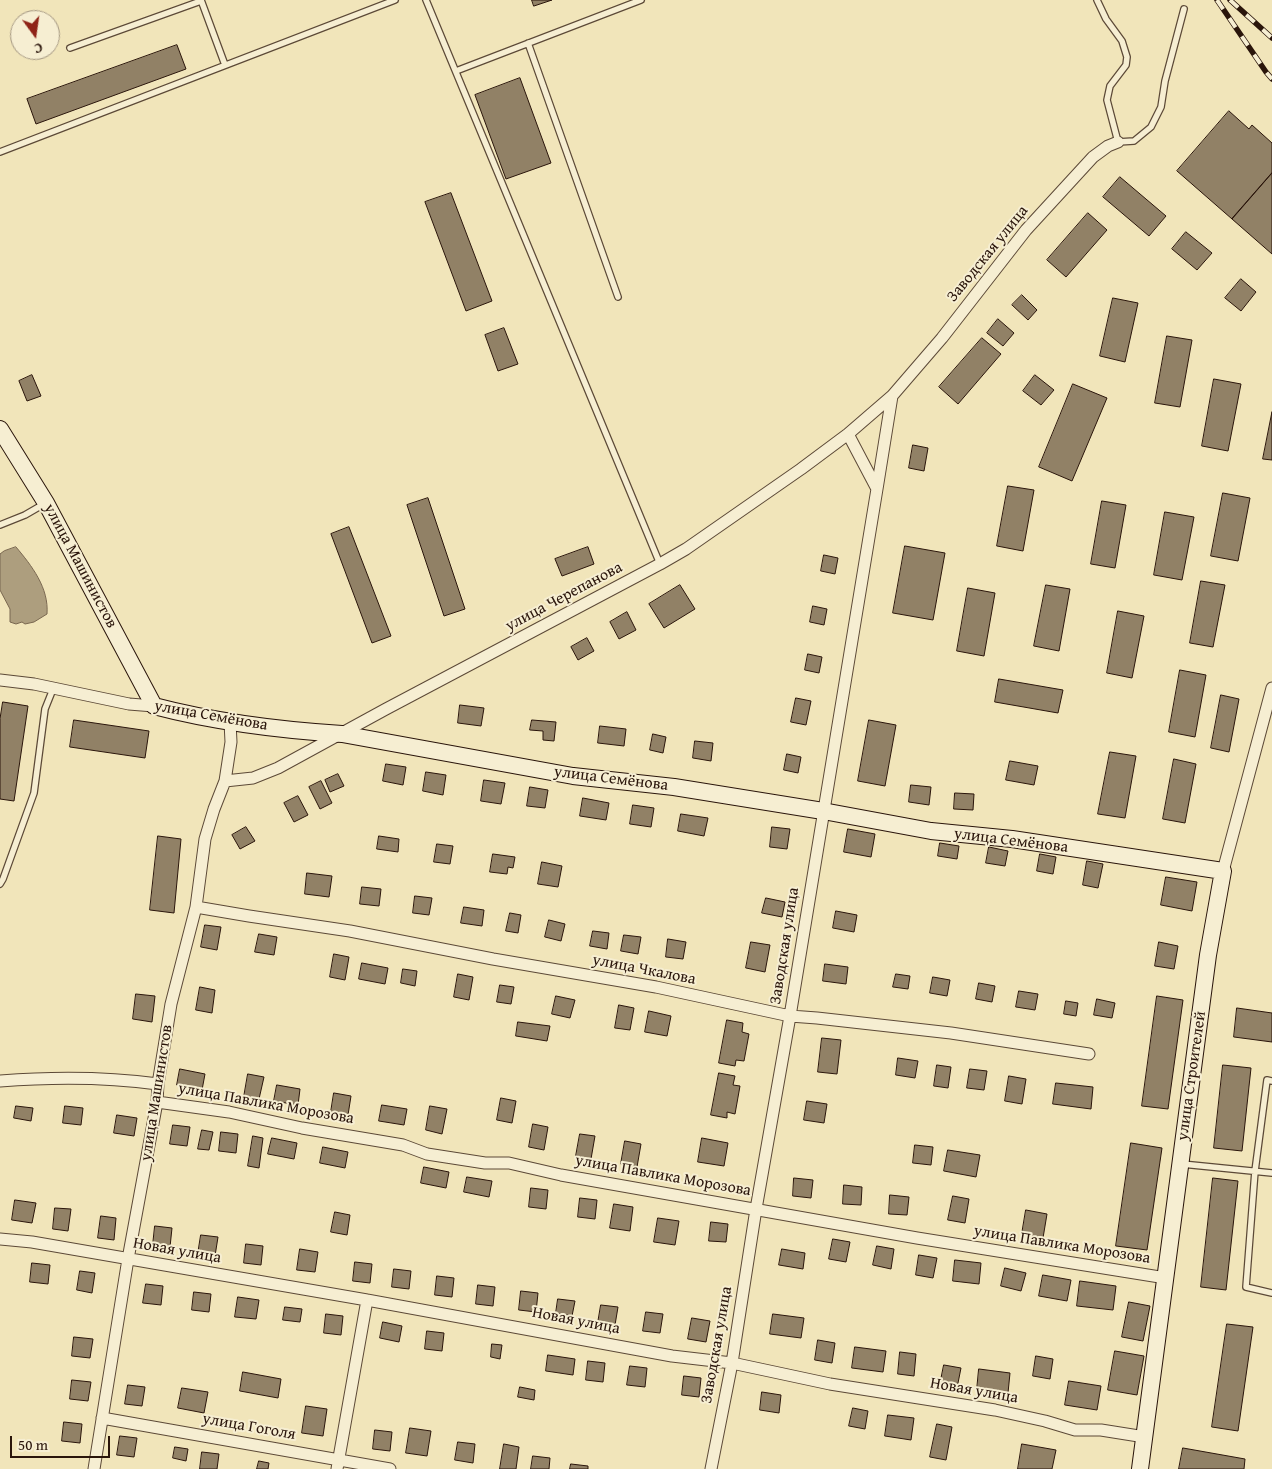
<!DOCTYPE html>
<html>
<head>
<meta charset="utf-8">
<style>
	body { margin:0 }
	#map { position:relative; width:1272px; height:1469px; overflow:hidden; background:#f1e5ba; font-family:"Gentium Book Plus",serif }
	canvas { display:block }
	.north { position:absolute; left:10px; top:10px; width:50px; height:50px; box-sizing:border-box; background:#f6eed2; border:1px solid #a49782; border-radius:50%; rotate:166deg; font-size:14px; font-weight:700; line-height:20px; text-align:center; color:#2a150b }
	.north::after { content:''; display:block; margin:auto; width:18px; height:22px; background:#8f2418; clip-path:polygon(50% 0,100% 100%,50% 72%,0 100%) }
	.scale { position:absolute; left:10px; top:1436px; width:100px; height:22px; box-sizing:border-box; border:2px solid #2a150b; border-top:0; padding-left:6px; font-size:15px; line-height:18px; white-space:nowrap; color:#2a150b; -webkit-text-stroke:4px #f6eed2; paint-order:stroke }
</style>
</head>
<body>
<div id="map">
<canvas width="1272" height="1469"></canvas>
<div class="north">С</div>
<div class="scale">50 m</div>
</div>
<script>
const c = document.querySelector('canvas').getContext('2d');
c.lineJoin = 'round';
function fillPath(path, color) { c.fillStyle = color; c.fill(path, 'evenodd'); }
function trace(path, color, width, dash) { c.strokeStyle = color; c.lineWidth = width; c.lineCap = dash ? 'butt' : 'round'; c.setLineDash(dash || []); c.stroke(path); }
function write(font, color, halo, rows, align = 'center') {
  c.font = font + ' "Gentium Book Plus",serif'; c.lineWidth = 4; c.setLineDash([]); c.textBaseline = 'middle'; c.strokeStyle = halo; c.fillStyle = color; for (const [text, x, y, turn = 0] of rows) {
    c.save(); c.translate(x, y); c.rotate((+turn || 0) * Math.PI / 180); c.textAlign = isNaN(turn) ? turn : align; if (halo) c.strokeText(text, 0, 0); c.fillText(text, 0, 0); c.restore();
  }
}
const water = new Path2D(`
	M16 547C32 566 49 588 47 614L34 622 25 624 22 622 16 624 10 622V609L0 590V554L4 551Z`);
fillPath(water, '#ad9e7e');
trace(water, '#796750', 1);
const building = new Path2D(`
	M532 0H552L534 6Z
	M177 45 186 69 36 124 27 99Z
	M520 78 551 163 506 179 475 95Z
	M1229 111 1249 129 1252 125 1272 143V173L1232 219 1177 171Z
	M1272 173V254L1232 219Z
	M1120 177 1166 216 1149 236 1103 197Z
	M451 193 492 301 466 311 425 202Z
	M1088 213 1107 230 1066 277 1047 260Z
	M1186 232 1212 253 1197 270 1172 249Z
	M1241 279 1256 292 1241 311 1225 298Z
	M1022 295 1037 310 1028 320 1012 305Z
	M1113 298 1138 303 1125 362 1100 356Z
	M998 319 1014 333 1003 346 987 333Z
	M504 328 518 364 498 371 485 335Z
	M1167 336 1192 340 1180 407 1155 403Z
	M982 338 1001 354 958 404 939 387Z
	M32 375 41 396 27 401 19 381Z
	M1035 375 1054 390 1041 405 1023 391Z
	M1214 379 1241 384 1228 451 1202 446Z
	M1073 384 1107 398 1072 481 1039 467Z
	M1272 412V460L1263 459Z
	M913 445 928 448 924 471 909 468Z
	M1008 486 1034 490 1023 551 997 546Z
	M1223 493 1250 498 1238 561 1211 556Z
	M428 498 465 609 444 616 407 505Z
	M1102 501 1126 505 1115 568 1091 564Z
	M1165 512 1194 517 1182 580 1154 575Z
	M349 527 391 636 372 643 331 534Z
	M905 546 945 553 933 620 893 613Z
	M588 547 594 564 562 576 555 559Z
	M824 555 838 558 835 574 821 571Z
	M1201 581 1225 585 1213 647 1190 643Z
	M680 585 695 609 664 628 649 604Z
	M1046 585 1070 589 1059 651 1034 646Z
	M968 588 995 593 984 656 957 651Z
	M813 606 827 609 824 625 810 622Z
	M1118 611 1144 616 1132 678 1107 673Z
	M627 612 636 630 619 639 610 622Z
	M587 638 594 651 578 660 571 647Z
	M808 654 822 657 819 673 805 670Z
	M1180 670 1206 675 1195 737 1169 732Z
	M999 679 1063 690 1058 713 995 702Z
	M1221 695 1239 699 1229 752 1211 748Z
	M796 698 811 701 806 725 791 722Z
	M3 702 28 706 14 801 0 799V719Z
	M460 705 484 708 481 726 458 723Z
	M74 720 149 731 145 758 70 747Z
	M532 720 556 722 554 741 543 740V731L530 730Z
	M869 720 896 725 885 786 858 781Z
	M600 726 626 729 624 746 598 743Z
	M653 734 666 737 663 753 650 750Z
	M695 741 713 743 711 761 693 758Z
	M1110 752 1136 756 1125 818 1098 814Z
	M787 754 801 757 798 773 784 770Z
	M1174 759 1196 764 1185 823 1163 819Z
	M1010 761 1038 766 1034 785 1006 780Z
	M386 764 406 767 403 785 383 781Z
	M426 772 446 775 443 795 423 791Z
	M338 774 344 786 330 792 325 780Z
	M484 780 505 783 501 804 481 801Z
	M321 781 332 803 320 809 309 787Z
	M911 785 931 787 929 805 909 802Z
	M530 787 548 790 545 808 527 806Z
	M955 793 974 794 973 810 954 809Z
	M298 796 308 815 294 822 284 803Z
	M583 798 609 803 606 820 580 816Z
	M633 805 654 808 651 827 630 824Z
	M681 814 708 818 704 836 678 831Z
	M246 827 255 841 240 849 232 835Z
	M772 827 790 829 787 849 770 847Z
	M848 829 875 834 871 857 844 852Z
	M158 836 181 839 174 913 150 910Z
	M379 836 399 839 398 852 377 849Z
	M940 843 959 846 957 859 938 856Z
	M437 844 453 846 450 864 434 862Z
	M989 847 1008 851 1005 866 986 863Z
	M493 854 515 857 513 868 508 867 507 874 490 872Z
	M1040 854 1056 857 1053 874 1037 871Z
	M1087 861 1103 864 1098 888 1083 885Z
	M542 862 562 866 558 887 538 884Z
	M307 873 332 876 329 897 305 894Z
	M1166 877 1197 882 1192 911 1161 905Z
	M362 887 381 889 379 906 360 904Z
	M415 896 432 898 429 915 413 913Z
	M766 898 785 902 782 917 762 913Z
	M464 907 484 910 482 926 461 923Z
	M836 911 857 915 854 932 833 928Z
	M510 913 521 915 518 933 506 931Z
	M549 920 565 924 561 941 545 937Z
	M205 925 221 927 217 950 201 947Z
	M593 931 609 933 607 949 590 946Z
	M259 934 277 937 274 955 255 952Z
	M624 935 641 937 638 954 621 951Z
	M668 939 686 942 683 959 666 957Z
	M751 942 770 945 765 972 746 968Z
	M1159 942 1178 946 1174 969 1155 966Z
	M334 954 349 957 345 980 330 977Z
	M362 963 388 968 385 984 359 979Z
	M825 964 848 967 846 984 823 981Z
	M403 969 417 971 415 986 401 983Z
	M458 974 473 977 469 1000 454 997Z
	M896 974 910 976 908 989 893 987Z
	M933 977 950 980 947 996 930 993Z
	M979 983 995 986 992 1002 976 999Z
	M500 985 514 987 511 1004 497 1002Z
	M200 987 215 990 212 1013 196 1010Z
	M1019 991 1038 994 1035 1010 1016 1007Z
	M136 994 155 996 152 1022 133 1019Z
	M556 996 575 1000 570 1018 552 1014Z
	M1157 996 1183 1000 1168 1109 1142 1106Z
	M1097 999 1115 1003 1112 1018 1094 1015Z
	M1066 1001 1078 1003 1076 1016 1064 1014Z
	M619 1005 634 1008 630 1030 615 1028Z
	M1237 1008 1272 1013V1042L1234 1037Z
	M649 1011 671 1016 667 1036 645 1032Z
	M727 1020 743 1023 742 1032 749 1034 744 1061 736 1060 735 1066 719 1063Z
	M518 1022 550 1026 547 1041 516 1036Z
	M822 1038 841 1040 837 1074 818 1072Z
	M898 1058 918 1061 915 1078 896 1075Z
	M937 1065 951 1067 948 1088 934 1086Z
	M1223 1065 1251 1068 1242 1151 1214 1148Z
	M180 1069 205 1074 202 1090 177 1085Z
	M970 1069 987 1071 984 1090 967 1088Z
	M719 1073 735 1076 733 1085 740 1086 735 1114 727 1112V1118L711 1115Z
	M248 1074 264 1077 259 1099 244 1097Z
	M1009 1076 1026 1079 1022 1104 1005 1101Z
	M1056 1083 1093 1087 1091 1109 1053 1104Z
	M277 1085 300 1089 298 1105 274 1101Z
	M334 1093 351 1096 348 1115 331 1112Z
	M501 1098 516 1101 512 1123 497 1120Z
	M807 1101 827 1104 824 1123 804 1120Z
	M382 1105 407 1109 404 1125 379 1121Z
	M16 1106 33 1108 31 1121 14 1118Z
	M65 1106 83 1108 81 1125 63 1123Z
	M430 1106 447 1109 442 1134 426 1130Z
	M117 1115 137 1118 134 1136 114 1133Z
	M533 1124 548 1127 544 1150 529 1147Z
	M173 1125 190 1127 187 1146 170 1144Z
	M202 1130 213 1132 209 1150 198 1149Z
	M221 1132 238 1134 236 1153 219 1151Z
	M580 1134 595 1136 591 1159 576 1156Z
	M253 1136 263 1138 259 1168 248 1166Z
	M272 1138 297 1143 294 1159 268 1154Z
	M702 1138 728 1143 724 1166 698 1162Z
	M625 1141 641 1144 637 1167 621 1164Z
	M1131 1143 1162 1148 1147 1250 1116 1246Z
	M915 1145 933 1147 931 1165 913 1163Z
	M323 1147 348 1152 345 1168 320 1163Z
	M948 1150 980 1155 976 1177 944 1171Z
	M424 1167 449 1172 446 1188 421 1183Z
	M467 1177 492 1181 489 1197 464 1192Z
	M794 1178 813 1180 811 1198 793 1196Z
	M1213 1178 1238 1181 1226 1290 1201 1287Z
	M844 1185 862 1187 861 1205 843 1204Z
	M531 1188 548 1190 546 1209 529 1207Z
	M890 1195 909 1197 907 1215 889 1214Z
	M953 1196 969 1199 965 1223 948 1220Z
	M580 1198 597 1200 595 1219 578 1217Z
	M15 1200 36 1203 32 1223 12 1220Z
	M614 1204 633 1207 630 1231 610 1228Z
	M55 1208 71 1209 68 1231 53 1229Z
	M1026 1210 1047 1214 1043 1238 1022 1234Z
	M335 1212 350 1215 347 1235 331 1232Z
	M101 1216 116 1218 114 1240 98 1238Z
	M658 1218 679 1221 675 1245 654 1242Z
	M711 1222 728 1224 726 1242 709 1241Z
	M155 1226 172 1228 170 1247 153 1245Z
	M201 1235 218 1237 215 1256 198 1254Z
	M833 1239 850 1242 846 1262 829 1259Z
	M246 1244 263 1246 261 1265 244 1263Z
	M877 1246 894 1249 891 1269 873 1265Z
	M300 1249 318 1252 315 1272 297 1270Z
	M782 1249 805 1253 803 1269 779 1265Z
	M919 1255 937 1258 933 1278 916 1275Z
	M955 1260 981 1263 979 1284 953 1281Z
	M355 1262 372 1264 370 1283 353 1281Z
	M32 1263 50 1265 48 1284 30 1282Z
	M1005 1268 1026 1273 1021 1291 1001 1286Z
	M394 1269 411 1271 409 1289 392 1287Z
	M80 1271 95 1273 92 1293 77 1290Z
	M1043 1275 1071 1280 1067 1301 1039 1296Z
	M437 1276 454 1278 452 1297 435 1295Z
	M1080 1281 1116 1286 1113 1310 1077 1306Z
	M146 1284 163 1286 161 1305 143 1303Z
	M478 1285 495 1287 493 1306 476 1304Z
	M521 1291 538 1293 536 1312 519 1310Z
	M194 1292 211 1294 209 1312 192 1310Z
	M238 1297 259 1300 256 1319 235 1317Z
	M558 1299 575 1301 572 1316 556 1313Z
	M1129 1302 1150 1306 1143 1341 1122 1337Z
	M601 1305 618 1307 615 1325 598 1323Z
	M285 1307 302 1309 300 1322 283 1320Z
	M646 1312 663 1314 660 1333 643 1331Z
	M326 1314 343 1316 341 1335 324 1333Z
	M773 1314 804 1318 801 1338 770 1334Z
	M692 1318 710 1321 706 1342 688 1339Z
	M383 1322 402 1326 399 1342 380 1338Z
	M1227 1324 1253 1327 1238 1431 1212 1427Z
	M427 1331 444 1333 442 1351 425 1349Z
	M74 1337 93 1339 90 1358 72 1356Z
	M818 1340 835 1343 832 1363 815 1360Z
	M492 1344 502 1345 500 1359 491 1357Z
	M855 1347 886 1351 883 1372 852 1368Z
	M1115 1351 1144 1356 1137 1395 1108 1390Z
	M900 1352 916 1354 914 1376 898 1374Z
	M548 1355 575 1359 573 1375 546 1371Z
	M1036 1356 1053 1359 1050 1379 1033 1376Z
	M588 1361 605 1363 603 1382 586 1380Z
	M944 1365 961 1368 957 1388 940 1385Z
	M630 1366 647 1368 645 1387 627 1385Z
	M979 1369 1010 1373 1008 1393 977 1390Z
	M243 1372 281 1379 278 1398 240 1391Z
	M684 1376 701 1378 699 1397 682 1395Z
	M72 1380 91 1382 88 1401 70 1399Z
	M1069 1381 1101 1386 1097 1410 1065 1405Z
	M128 1385 145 1387 142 1406 125 1404Z
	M520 1387 535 1390 534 1400 518 1397Z
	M182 1388 208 1392 204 1413 178 1408Z
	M762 1392 781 1395 779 1413 760 1410Z
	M306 1406 327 1409 323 1436 302 1433Z
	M853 1408 868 1411 865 1429 849 1426Z
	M888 1415 914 1418 911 1440 885 1436Z
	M64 1422 82 1424 80 1443 62 1441Z
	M937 1424 952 1427 946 1460 930 1457Z
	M410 1428 431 1431 427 1456 406 1453Z
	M375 1430 392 1432 390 1451 373 1449Z
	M120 1436 137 1438 134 1457 117 1455Z
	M458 1442 475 1444 473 1463 455 1460Z
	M504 1444 519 1447 516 1469H500Z
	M1022 1444 1056 1450 1052 1469H1018Z
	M175 1447 188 1449 186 1461 173 1458Z
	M1183 1448 1245 1459 1244 1469H1179Z
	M202 1452 219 1454 217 1469H200Z
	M533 1456 550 1458 549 1469H531Z
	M259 1461 269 1463 268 1469H257Z
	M571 1464 588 1466V1469H570Z`);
fillPath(building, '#918166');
trace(building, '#2a150b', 1);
const lane = new Path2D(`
	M201 0 225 65
	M426 0 660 564
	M1097 0 1106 19 1122 41 1127 57 1126 65 1110 86 1107 100 1118 142 1134 141 1151 127 1161 107 1165 81 1184 9
	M528 43 618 297
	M70 48 201 1
	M456 71 641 0
	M0 152 395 0
	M0 525 25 515 44 504
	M0 884 3 879 34 793 45 709 53 689
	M1272 1081 1267 1080 1255 1171 1246 1287 1272 1293
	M1182 1164 1272 1173`);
const street = new Path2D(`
	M877 489 892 396
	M0 680 34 684 129 704 154 706
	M225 781 253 778 278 768 386 709 660 564 686 549 801 469 848 434 892 396 942 338 1026 230 1093 157 1108 146 1118 142
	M1223 871 1272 688
	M196 907 249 916 350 931 493 959 656 987 790 1016 817 1018 951 1033 1089 1054
	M0 1081C53 1077 106 1077 158 1084
	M157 1102 229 1112 302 1128 403 1145 427 1154 485 1163H509L561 1175 917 1238 1166 1278
	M0 1239 32 1242 367 1300 672 1356 732 1363 830 1384 995 1410 1045 1421 1075 1430H1101L1145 1437
	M102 1418 390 1469
	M94 1469 128 1259 157 1102 158 1084 171 1004 196 907 205 839 214 809 225 781 231 742 230 722
	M337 1469 367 1300
	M711 1469 732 1363 756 1209 790 1016 877 489 848 434`);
const secondary = new Path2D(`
	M0 429 46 503 154 706C215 722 279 730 342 734L573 776 674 787 823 811 931 831 1012 839 1223 871 1208 955 1140 1469`);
trace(lane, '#5c4937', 8);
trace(street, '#5c4937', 13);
trace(secondary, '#2a150b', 18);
trace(lane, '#f6eed2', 5.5);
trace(street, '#f6eed2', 11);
trace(secondary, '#f6eed2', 16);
const rail = new Path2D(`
	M1217 0 1266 72 1272 79
	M1230 0 1272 38`);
trace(rail, '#2a150b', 5.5);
trace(rail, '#f6eed2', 4, [11]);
write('16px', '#2a150b', '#f6eed2', [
	["Заводская улица",988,254,-51],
	["улица Машинистов",80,566,62],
	["улица Черепанова",564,597,-28],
	["улица Семёнова",211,716,10],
	["улица Семёнова",611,779,7],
	["улица Семёнова",1011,841,7],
	["Заводская улица",785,946,-81],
	["улица Чкалова",644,970,11],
	["улица Строителей",1192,1076,-82],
	["улица Машинистов",157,1093,-81],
	["улица Павлика Морозова",266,1104,10],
	["улица Павлика Морозова",663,1176,10],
	["улица Павлика Морозова",1062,1245,9],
	["Новая улица",177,1251,10],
	["Новая улица",576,1321,11],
	["Заводская улица",717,1345,-80],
	["Новая улица",974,1391,10],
	["улица Гоголя",249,1427,10]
]);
</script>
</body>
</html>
